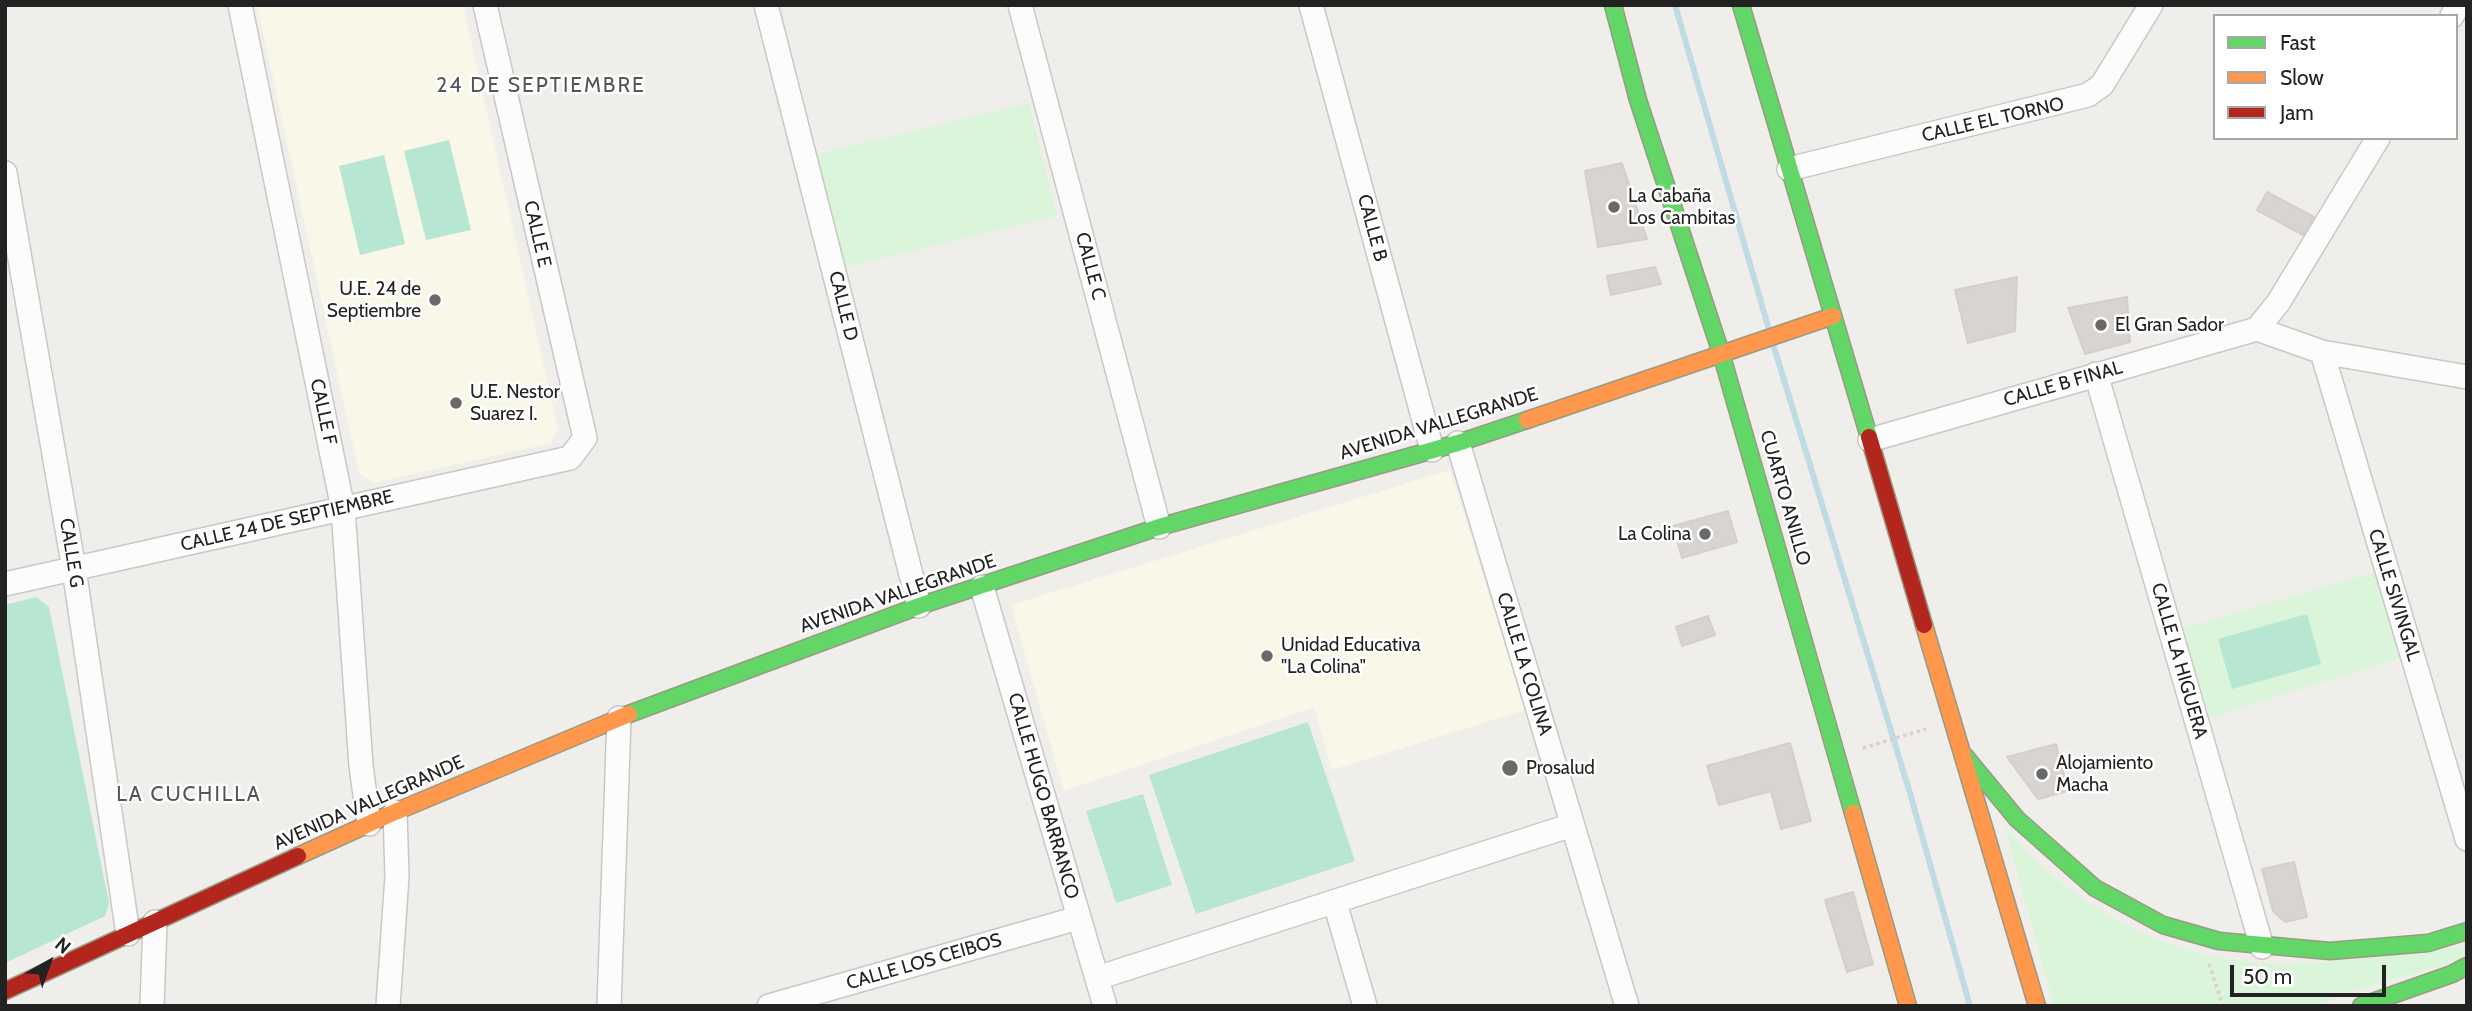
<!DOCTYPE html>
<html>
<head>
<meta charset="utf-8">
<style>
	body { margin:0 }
	#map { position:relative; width:2472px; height:1011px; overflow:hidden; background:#f0eeeb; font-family:Cabin,sans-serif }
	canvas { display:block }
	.frame { position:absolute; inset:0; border:7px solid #222; pointer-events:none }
	.legend { position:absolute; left:2213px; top:14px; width:245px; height:126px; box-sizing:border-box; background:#fff; border:2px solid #a7a7a7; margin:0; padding:9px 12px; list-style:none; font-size:21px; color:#222 }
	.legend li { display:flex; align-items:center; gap:14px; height:35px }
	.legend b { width:35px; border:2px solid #a7a7a7 }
	.north { position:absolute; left:14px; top:927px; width:70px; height:70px; -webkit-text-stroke:5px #fff; paint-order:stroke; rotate:40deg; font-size:19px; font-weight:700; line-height:28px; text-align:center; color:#222 }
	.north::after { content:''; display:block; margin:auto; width:24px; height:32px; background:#222; clip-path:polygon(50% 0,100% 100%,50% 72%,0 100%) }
	.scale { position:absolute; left:2230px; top:965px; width:156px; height:32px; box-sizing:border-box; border:4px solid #222; border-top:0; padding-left:9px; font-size:21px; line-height:24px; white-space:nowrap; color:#222; -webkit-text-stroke:5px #fff; paint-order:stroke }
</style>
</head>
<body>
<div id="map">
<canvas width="2472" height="1011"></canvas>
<div class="frame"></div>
<ul class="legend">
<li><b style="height:9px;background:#63d668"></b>Fast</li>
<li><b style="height:9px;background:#ff974d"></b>Slow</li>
<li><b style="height:9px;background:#b3261e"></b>Jam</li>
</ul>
<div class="north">N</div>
<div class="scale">50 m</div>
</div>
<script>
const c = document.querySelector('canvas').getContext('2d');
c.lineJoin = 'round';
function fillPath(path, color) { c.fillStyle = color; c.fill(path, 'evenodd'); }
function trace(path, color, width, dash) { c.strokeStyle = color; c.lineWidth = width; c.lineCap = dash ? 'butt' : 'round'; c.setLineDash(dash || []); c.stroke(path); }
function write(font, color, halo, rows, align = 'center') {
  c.font = font + ' Cabin,sans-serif'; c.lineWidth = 5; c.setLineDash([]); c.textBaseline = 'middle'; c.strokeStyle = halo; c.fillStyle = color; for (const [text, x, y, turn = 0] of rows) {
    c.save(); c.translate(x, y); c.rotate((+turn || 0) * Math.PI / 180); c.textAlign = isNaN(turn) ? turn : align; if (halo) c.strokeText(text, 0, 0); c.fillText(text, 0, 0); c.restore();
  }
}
fillPath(new Path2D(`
	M257 5H463L558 429 551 443 374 483 359 474Z
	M1450 470 1525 710 1332 770 1314 707 1064 791 1011 605Z`), '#f8f7e8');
fillPath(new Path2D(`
	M1029 103 1057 216 842 268 814 155Z
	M2378 571 2403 657 2208 718 2182 629Z
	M2004 824C2015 837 2026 852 2039 864 2119 934 2200 968 2307 963 2360 961 2414 952 2467 946V958L2354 991 2314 1006H2054Z`), '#daf5da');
fillPath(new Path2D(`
	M449 140 471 230 426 240 404 151Z
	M384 155 405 244 360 255 339 166Z
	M36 597 49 607 109 903 105 916 5 963V605Z
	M2307 614 2321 664 2232 689 2218 639Z
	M1308 722 1355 861 1196 914 1149 775Z
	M1143 794 1172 885 1116 903 1086 811Z`), '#b7e6d2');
trace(new Path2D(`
	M1675 5 1768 326
	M1774 347 1910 793 1970 1006`), '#bfdbe3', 6);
const building = new Path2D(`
	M1622 163 1647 239 1598 247 1585 171Z
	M2267 192 2314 217 2303 235 2257 210Z
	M1655 267 1661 284 1611 295 1607 276Z
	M2017 277 2015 331 1968 343 1955 290Z
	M2127 297 2130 342 2085 354 2068 308Z
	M1728 511 1737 542 1682 558 1673 526Z
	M1708 616 1715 635 1682 646 1676 627Z
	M1790 743 1811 821 1781 829 1771 791 1719 805 1707 766Z
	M2056 744 2068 791 2038 799 2007 757Z
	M2294 862 2307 917 2285 922 2273 911 2262 869Z
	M1853 892 1873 964 1847 972 1825 900Z`);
fillPath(building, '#d7d4d2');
trace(building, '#d3d0cc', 2);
const street = new Path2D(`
	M240 5 343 509 361 766 369 824
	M766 5 919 606
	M1020 5 1159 527
	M1311 5 1432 450
	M2452 16 2458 5
	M1789 169 2088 95 2102 85 2151 5
	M5 173 74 569 128 934
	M2257 329 2322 352 2467 377
	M2322 352 2467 839
	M2096 374 2262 947
	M1870 440 2257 329 2278 303 2378 138
	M1458 443 1627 1006
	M5 584 570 458 585 438 485 5
	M982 587 1105 1006
	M1335 903 1365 1006
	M1097 978 1572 825
	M152 1006 155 922
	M388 1006 397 876 395 812
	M609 1006 619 718
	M769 1006 1078 918`);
const fast = new Path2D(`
	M1613 5 1638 100 1721 353 1853 813
	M1741 5 1869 437
	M629 714 919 606 1159 527 1458 443 1527 420
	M1965 756 2017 819 2095 888 2163 925 2219 941 2330 951 2428 943 2467 931
	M2361 1006 2452 974 2467 966`);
const slow = new Path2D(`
	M1527 420 1833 316
	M1924 625 2037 1006
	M1853 813 1908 1006
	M298 856 395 812 629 714`);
const jam = new Path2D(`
	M1869 437 1924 625
	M5 991 298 856`);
trace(street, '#c9c8c7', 26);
trace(fast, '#999a82', 19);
trace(slow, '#999a82', 19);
trace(jam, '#999a82', 19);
trace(new Path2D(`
	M1863 748 1926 729
	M2209 964 2223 1006`), '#dccecd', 3.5, [3.5, 3.5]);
trace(street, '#fdfcfc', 23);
trace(fast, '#63d668', 16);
trace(slow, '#ff974d', 16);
trace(jam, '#b3261e', 16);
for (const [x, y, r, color] of [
	[1614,207,7,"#6a6968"],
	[435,300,7,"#6a6968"],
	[2101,325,7,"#6a6968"],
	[456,403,7,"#6a6968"],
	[1705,534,7,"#6a6968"],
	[1267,656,7,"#6a6968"],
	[1510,768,9,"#6a6968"],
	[2042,774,7,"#6a6968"]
]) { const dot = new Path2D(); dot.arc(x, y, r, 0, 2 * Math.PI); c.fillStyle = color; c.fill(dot); trace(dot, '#fff', 2.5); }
write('19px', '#222', '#fff', [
	["CALLE EL TORNO",1993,120,-13],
	["CALLE B",1372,228,75],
	["CALLE E",537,234,77],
	["CALLE C",1090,266,75],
	["CALLE D",843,306,76],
	["CALLE B FINAL",2063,384,-16],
	["CALLE F",323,412,78],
	["AVENIDA VALLEGRANDE",1439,424,-17],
	["CUARTO ANILLO",1785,498,74],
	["CALLE 24 DE SEPTIEMBRE",287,521,-13],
	["CALLE G",71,553,81],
	["AVENIDA VALLEGRANDE",898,594,-19],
	["CALLE SIVINGAL",2394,595,73],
	["CALLE LA HIGUERA",2179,661,74],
	["CALLE LA COLINA",1524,664,73],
	["CALLE HUGO BARRANCO",1043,796,74],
	["AVENIDA VALLEGRANDE",369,803,-24],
	["CALLE LOS CEIBOS",924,962,-16]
]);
write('19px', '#222', '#fff', [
	["La Cabaña",1628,196],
	["Los Cambitas",1628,218],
	["U.E. 24 de",421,289,"right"],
	["Septiembre",421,311,"right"],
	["El Gran Sador",2115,325],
	["U.E. Nestor",470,392],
	["Suarez I.",470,414],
	["La Colina",1691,534,"right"],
	["Unidad Educativa",1281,645],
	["\"La Colina\"",1281,667],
	["Alojamiento",2056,763],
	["Macha",2056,785],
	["Prosalud",1526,768]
], 'left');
c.letterSpacing = '2px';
write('21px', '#555', '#fff', [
	["24 DE SEPTIEMBRE",541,86],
	["LA CUCHILLA",189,795]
]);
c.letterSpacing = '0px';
</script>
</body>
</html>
